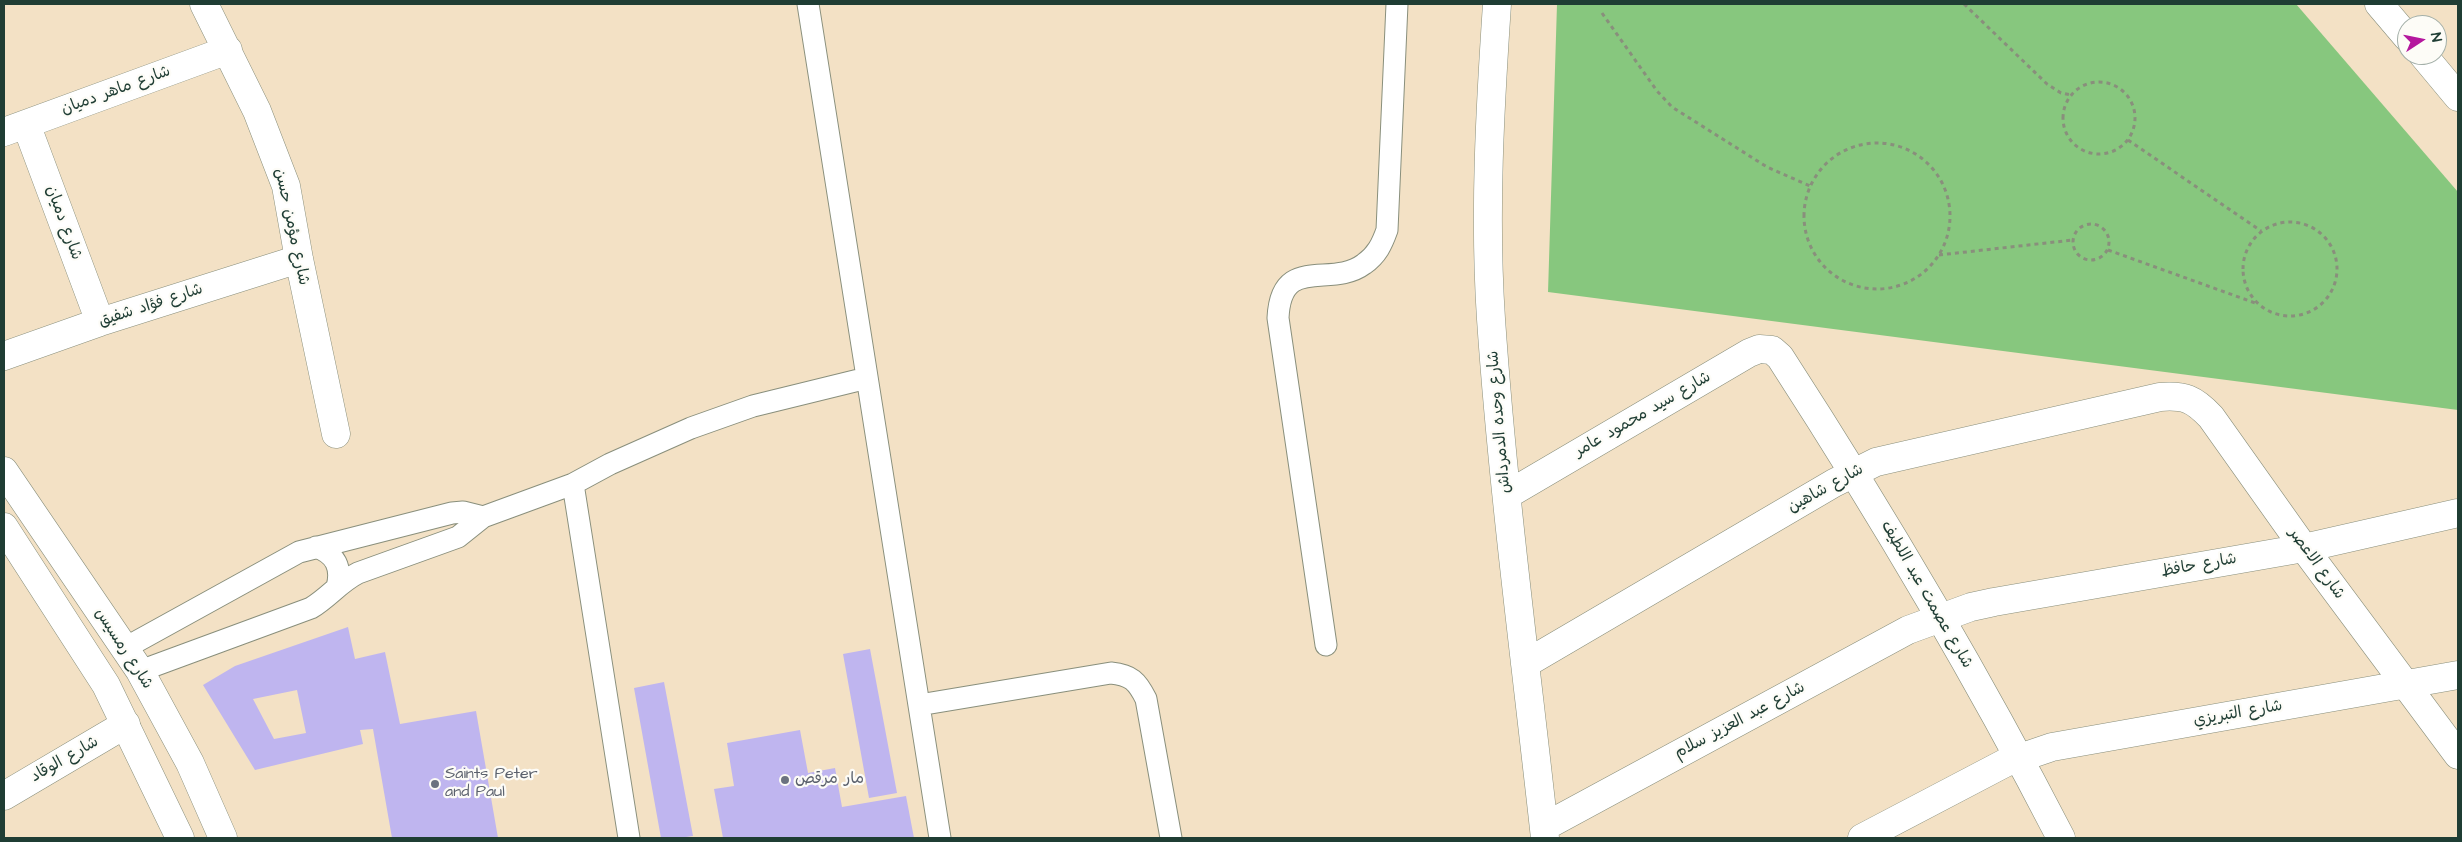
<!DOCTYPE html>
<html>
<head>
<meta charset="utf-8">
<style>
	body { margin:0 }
	#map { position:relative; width:2462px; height:842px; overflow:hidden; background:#f3e1c5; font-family:"Architects Daughter",sans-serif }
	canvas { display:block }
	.frame { position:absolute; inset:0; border:5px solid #1f3d34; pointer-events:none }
	.north { position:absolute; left:2397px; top:15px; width:50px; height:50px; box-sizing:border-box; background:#fdfcf7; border:1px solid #a4b0a9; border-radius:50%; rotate:79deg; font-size:14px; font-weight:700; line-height:20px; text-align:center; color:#1f3d34 }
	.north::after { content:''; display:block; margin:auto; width:18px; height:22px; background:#b5179e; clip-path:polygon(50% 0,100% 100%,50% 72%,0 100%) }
</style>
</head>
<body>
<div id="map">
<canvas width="2462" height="842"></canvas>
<div class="frame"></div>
<div class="north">N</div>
</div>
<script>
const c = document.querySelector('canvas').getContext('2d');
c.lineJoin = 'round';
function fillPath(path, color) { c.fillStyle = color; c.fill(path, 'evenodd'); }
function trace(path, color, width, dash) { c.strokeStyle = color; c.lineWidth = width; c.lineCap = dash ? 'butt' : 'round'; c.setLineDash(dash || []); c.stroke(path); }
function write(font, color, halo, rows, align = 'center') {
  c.font = font + ' "Architects Daughter","Playpen Sans Arabic",sans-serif'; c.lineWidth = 4.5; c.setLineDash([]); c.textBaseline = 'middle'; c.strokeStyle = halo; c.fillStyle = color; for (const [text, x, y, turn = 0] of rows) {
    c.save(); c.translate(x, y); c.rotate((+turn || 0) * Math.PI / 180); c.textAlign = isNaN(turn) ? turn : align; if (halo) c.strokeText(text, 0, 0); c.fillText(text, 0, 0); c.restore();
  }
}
fillPath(new Path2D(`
	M1557 4H2296L2458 192V410L1548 292Z`), '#87c77e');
fillPath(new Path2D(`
	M348 627 355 659 385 652 400 724 476 711 498 838H392L373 729 360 730 363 744 255 770 203 685 235 666ZM297 690 306 733 274 739 253 699Z
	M870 649 897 793 869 798 843 654Z
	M664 682 693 836 679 838H661L634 688Z
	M800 730 808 773 835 768 842 807 906 796 914 838H723L714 789 734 786 727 743Z`), '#bfb5ef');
const lane = new Path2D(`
	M808 4 940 838
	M573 484 629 838
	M316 547C336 554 342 568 337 587
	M1326 645 1278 318C1281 253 1331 289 1364 264 1377 255 1382 244 1387 230L1397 4
	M125 648 299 552 452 513 463 512 483 517
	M140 671 311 608C328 598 340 582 358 573L458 537 483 517 573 484 610 464 691 428 753 406 867 378
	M919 705 1111 673C1131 675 1137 681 1146 699L1171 838`);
const street = new Path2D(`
	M204 4 257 111 286 186 299 259 336 434
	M1497 4C1490 108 1484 214 1491 319 1503 493 1526 665 1545 838
	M26 124 100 322
	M4 132 228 50
	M4 356 100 322 299 259
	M1507 495 1749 353 1759 349 1772 350 1780 357C1881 513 1976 673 2061 838
	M1525 664 1834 483 1876 462 2160 397C2185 395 2194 399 2211 417L2304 548 2458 755
	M4 796 126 724
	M1544 827 1908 630 1971 607 1994 602 2304 548 2458 513
	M1862 838 2005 763 2052 747 2458 675`);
const primary = new Path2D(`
	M2379 4 2407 37
	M2423 55 2458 97
	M4 471 140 671 190 763 223 838
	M4 527 106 685 180 838`);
trace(lane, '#898f7c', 23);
trace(street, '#898f7c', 29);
trace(primary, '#898f7c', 29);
trace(new Path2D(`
	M1964 4 2047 84 2061 93 2071 95
	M1602 13 1657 91 1672 107 1767 167 1810 186
	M2063 118a36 36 0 1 1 72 0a36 36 0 1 1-72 0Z
	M2128 140 2261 231
	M1804 216a73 73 0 1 1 146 0a73 73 0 1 1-146 0Z
	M2243 269a47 47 0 1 1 94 0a47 47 0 1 1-94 0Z
	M2073 242a18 18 0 1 1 36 0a18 18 0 1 1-36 0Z
	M2108 250 2258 304
	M1939 255 2073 240`), '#898f7c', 3, [4, 4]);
trace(lane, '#fff', 21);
trace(street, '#fff', 28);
trace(primary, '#fff', 28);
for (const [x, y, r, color] of [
	[785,780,5,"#6b7280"],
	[435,784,5,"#6b7280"]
]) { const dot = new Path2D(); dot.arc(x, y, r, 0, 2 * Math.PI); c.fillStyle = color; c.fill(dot); trace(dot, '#fdfcf7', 2); }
write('16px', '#1f3d34', '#fdfcf7', [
	["شارع ماهر دميان",116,91,-20],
	["شارع دميان",63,223,70],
	["شارع مؤمن حسن",291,227,78],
	["شارع فؤاد شفيق",151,306,-18],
	["شارع سيد محمود عامر",1643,415,-30],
	["شارع وحده الدمرداش",1500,422,-95],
	["شارع شاهين",1826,489,-29],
	["شارع الاعصر",2316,564,54],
	["شارع حافظ",2199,566,-10],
	["شارع عصمت عبد اللطيف",1926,595,60],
	["شارع رمسيس",123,649,57],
	["شارع التبريزي",2238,714,-10],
	["شارع عبد العزيز سلام",1740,721,-28],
	["شارع الوقاد",65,760,-30]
]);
write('16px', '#5b616d', '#fdfcf7', [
	["Saints Peter",445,775],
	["and Paul",445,793],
	["مار مرقص",795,780]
], 'left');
</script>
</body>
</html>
